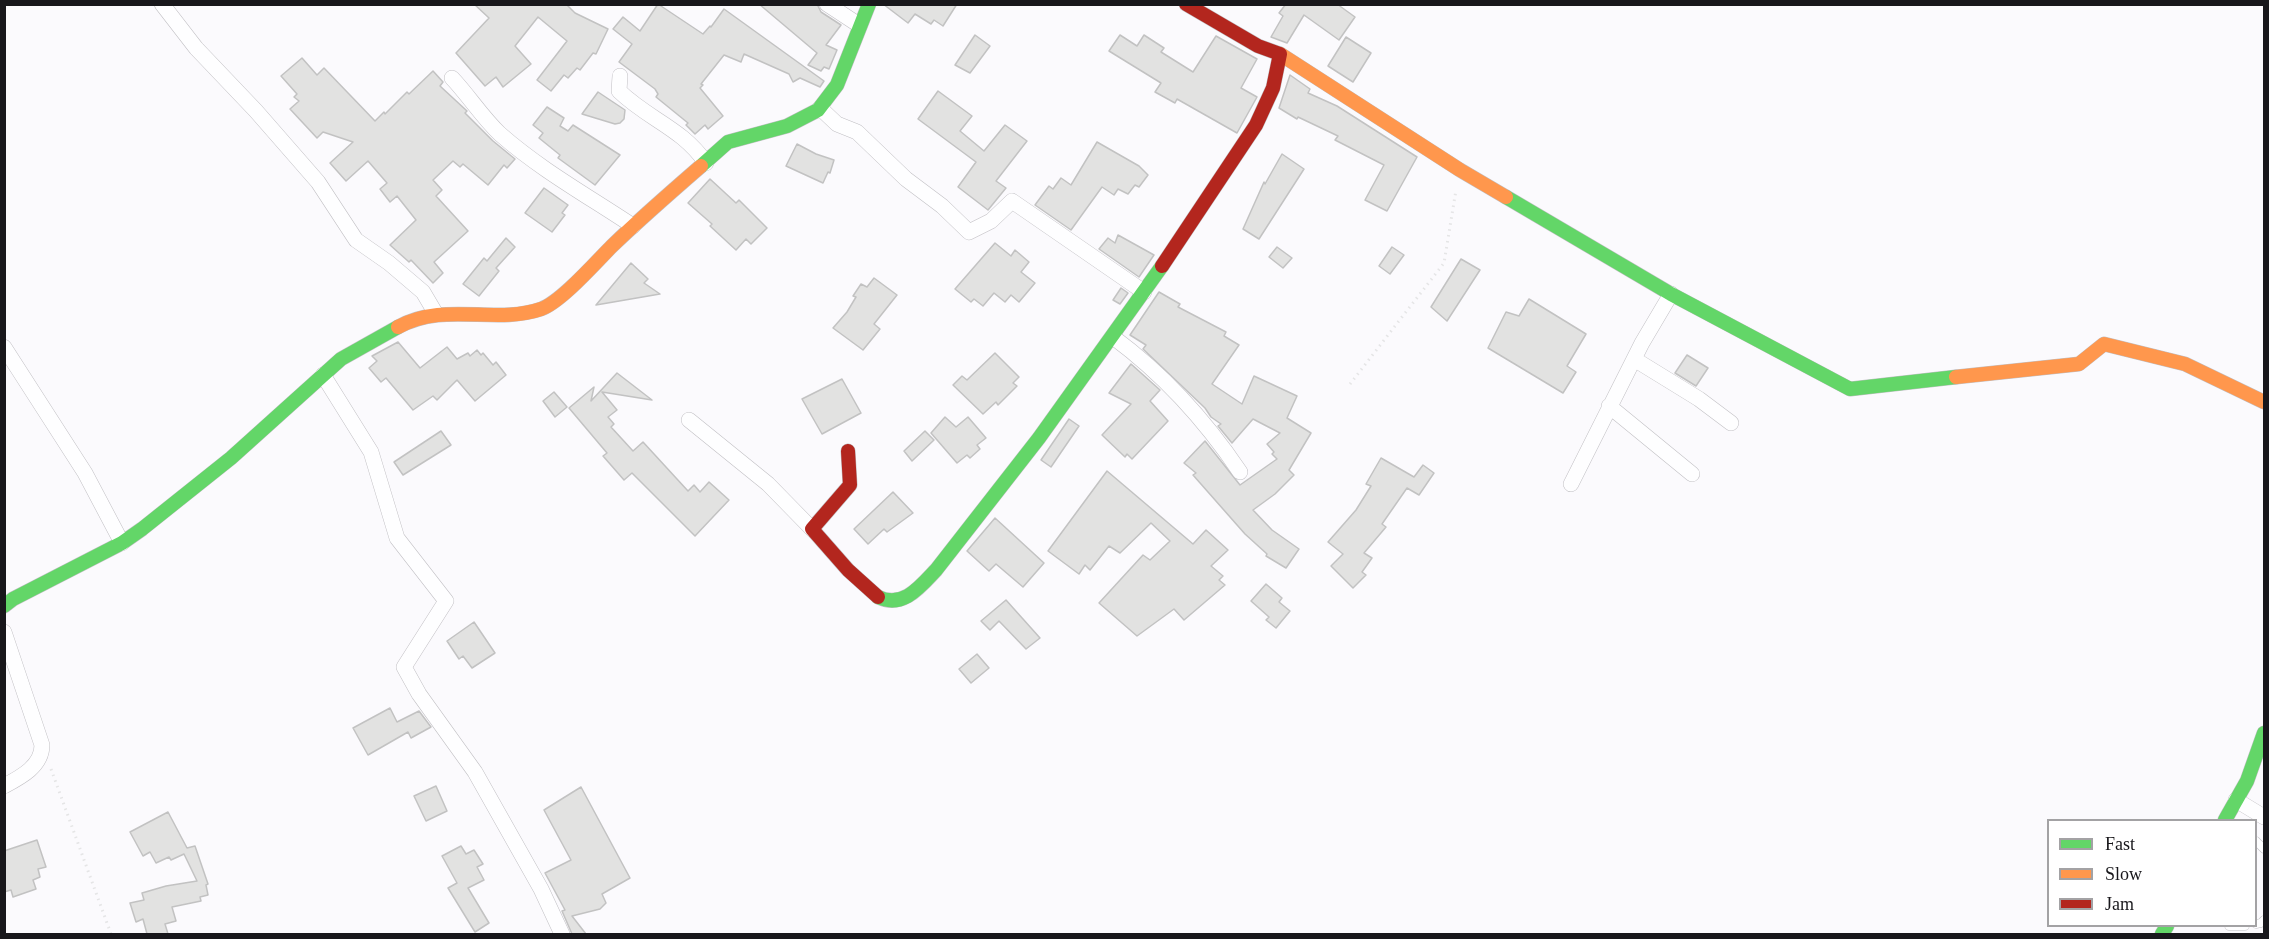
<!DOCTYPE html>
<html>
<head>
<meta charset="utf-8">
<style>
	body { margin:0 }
	#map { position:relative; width:2269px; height:939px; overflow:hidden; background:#fbfafd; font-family:Georgia,serif }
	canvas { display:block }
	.frame { position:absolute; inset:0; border:6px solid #18171b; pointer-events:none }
	.legend { position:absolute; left:2047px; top:819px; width:210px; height:108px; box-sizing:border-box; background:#fff; border:2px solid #a3a2a4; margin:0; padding:8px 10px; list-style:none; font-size:18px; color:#18171b }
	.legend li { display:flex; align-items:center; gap:12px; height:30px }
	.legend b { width:30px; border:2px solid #a3a2a4 }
</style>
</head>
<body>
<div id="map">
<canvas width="2269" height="939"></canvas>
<div class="frame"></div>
<ul class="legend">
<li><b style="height:8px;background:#63d668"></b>Fast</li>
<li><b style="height:8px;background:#ff974d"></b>Slow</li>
<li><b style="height:8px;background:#b3261e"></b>Jam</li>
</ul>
</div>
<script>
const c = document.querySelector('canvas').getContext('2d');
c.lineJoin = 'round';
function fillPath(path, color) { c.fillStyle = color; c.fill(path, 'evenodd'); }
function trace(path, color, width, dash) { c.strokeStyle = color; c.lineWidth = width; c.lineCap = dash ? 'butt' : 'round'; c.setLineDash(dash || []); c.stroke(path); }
const building = new Path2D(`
	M474 4H566L575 13 608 29 596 54 593 53 580 70 577 68 568 78 564 75 551 91 537 80 567 41 538 17 515 46 531 64 503 87 496 77 485 86 456 53 489 18Z
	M658 4 703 34 710 26 711 27 724 9 824 81 820 87 800 78 793 82 789 74 744 54 741 62 724 55 701 84 703 85 700 88 723 116 708 129 705 125 695 134 686 125 688 123 656 97 658 94 655 89 619 62 632 44 613 29 623 17 640 31Z
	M759 4H817L821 12 841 25 826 45 837 50 829 69 824 67 821 71 808 65 817 53Z
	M883 4H957L943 26 934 20 931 24 915 14 908 23Z
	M1286 4H1337L1355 17 1339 40 1304 15 1287 43 1271 37 1283 16 1279 13Z
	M975 35 990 46 970 73 955 65Z
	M1120 35 1137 46 1144 35 1164 48 1161 52 1193 72 1216 36 1257 59 1241 88 1257 97 1237 133 1177 99 1175 103 1155 92 1161 83 1109 51Z
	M1346 37 1371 53 1353 82 1328 66Z
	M302 58 317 75 324 68 375 121 384 112 385 114 407 92 409 94 433 71 443 82 440 86 467 111 465 113 493 141 515 159 507 168 504 165 488 185 463 164 460 167 453 161 433 180 442 190 436 196 468 231 434 262 443 273 433 283 411 260 409 262 390 245 416 220 397 196 390 202 380 189 387 183 368 161 346 181 330 163 353 142 323 132 317 138 290 109 299 101 294 97 297 94 281 76Z
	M1290 75 1310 89 1308 93 1337 106 1417 157 1387 211 1365 200 1384 165 1335 140 1338 136 1298 117 1297 119 1279 108Z
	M938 91 972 116 960 131 984 151 1005 125 1027 141 996 181 1006 188 988 210 958 187 976 162 918 119Z
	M598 92 625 110 624 119 620 123 615 124 582 114Z
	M547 107 564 118 560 126 568 131 573 125 620 155 595 185 558 158 560 155 539 138 543 133 533 125Z
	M1097 142 1139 166 1148 175 1139 187 1135 185 1128 194 1118 189 1114 195 1102 187 1071 230 1035 205 1049 186 1053 189 1061 178 1071 185Z
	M797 144 816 154 834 160 830 173 828 172 823 183 786 166Z
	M1282 154 1304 169 1259 239 1243 229 1264 182 1265 184Z
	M710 179 736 203 739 200 767 228 751 244 746 239 736 250 710 226 712 224 688 203Z
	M544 188 568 205 562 213 565 215 552 232 525 213Z
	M1118 235 1154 255 1139 277 1099 249 1108 238 1115 243Z
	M506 238 515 247 496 268 499 271 479 296 463 284 484 258 487 261Z
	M995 243 1011 256 1015 250 1029 262 1021 272 1035 283 1019 302 1011 295 1005 302 994 293 983 306 974 299 971 302 955 289Z
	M1277 247 1292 258 1283 268 1269 257Z
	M1392 247 1404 255 1390 274 1379 266Z
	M1461 259 1480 270 1447 321 1431 307Z
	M631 263 648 279 644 283 660 294 596 305Z
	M874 278 897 295 874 324 880 329 863 350 833 328 847 312 856 297 853 296 861 284 867 287Z
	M1121 288 1128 293 1120 304 1113 300Z
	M1159 292 1180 304 1178 307 1226 332 1224 336 1239 345 1212 384 1242 404 1254 376 1297 396 1287 418 1311 433 1289 470 1294 475 1275 494 1253 510 1272 530 1299 549 1286 568 1266 556 1267 554 1245 534 1193 475 1196 473 1184 463 1205 441 1240 485 1277 459 1272 454 1274 452 1267 444 1280 433 1253 419 1232 443 1218 426 1221 424 1211 417 1205 408 1143 349 1146 345 1130 335Z
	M1529 299 1586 334 1567 366 1576 372 1563 393 1488 348 1506 312 1519 316Z
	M398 342 420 368 447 347 457 359 468 353 470 356 477 350 481 355 483 353 493 365 496 362 506 375 475 401 457 380 437 400 433 396 413 410 386 378 381 382 369 368 377 361 372 356Z
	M995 353 1019 377 1013 383 1017 386 998 405 996 402 983 414 953 385 962 376 967 380Z
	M1687 355 1708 368 1696 386 1675 373Z
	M1131 364 1160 390 1150 401 1168 421 1132 459 1127 454 1125 457 1102 435 1131 404 1109 393Z
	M617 373 652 400 602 392 617 410 608 417 614 424 611 427 633 451 643 442 688 491 694 485 700 492 709 482 729 500 695 536 632 473 624 480 603 456 607 453 569 408 594 387 591 401Z
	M842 379 861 413 822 434 802 399Z
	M554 392 567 407 555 417 543 401Z
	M945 417 956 427 968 417 986 438 977 445 980 449 970 458 967 455 957 463 931 433Z
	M1069 419 1079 426 1051 467 1041 460Z
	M441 431 451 445 403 475 394 462Z
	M925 431 934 440 912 461 904 451Z
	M1381 458 1414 477 1423 465 1434 473 1419 495 1407 488 1382 524 1386 527 1364 553 1372 558 1362 572 1366 575 1353 588 1331 566 1343 554 1328 542 1356 510 1371 486 1366 484Z
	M1107 471 1193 544 1206 530 1228 550 1211 566 1223 576 1219 580 1225 585 1184 620 1174 609 1137 636 1099 603 1143 555 1150 560 1170 541 1151 523 1120 553 1109 546 1090 570 1085 565 1079 574 1048 551Z
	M893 492 913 513 887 532 884 529 868 544 854 529Z
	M995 518 1044 563 1023 587 996 564 989 571 967 551Z
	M1266 584 1282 598 1279 602 1290 611 1276 628 1266 620 1269 617 1251 601Z
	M1006 600 1040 638 1026 649 999 621 990 630 981 621Z
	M474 622 495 653 472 668 463 656 459 659 447 641Z
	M977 654 989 668 971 683 959 669Z
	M390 708 397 722 419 711 431 727 411 738 408 732 368 755 353 728Z
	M436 786 447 811 426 821 414 796Z
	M581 787 630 878 602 894 606 903 600 909 572 916 586 934H572L562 911 565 910 545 873 571 860 544 810Z
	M168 812 187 848 195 846 208 884 206 885 208 895 200 897 201 901 172 907 176 921 165 924 168 934H147L143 919 136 922 130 903 144 900 142 893 166 886 197 881 184 854 171 860 169 857 156 863 150 852 143 856 130 832Z
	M37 840 46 867 38 869 40 877 33 880 36 889 13 897 11 890 4 892V851Z
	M461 846 466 854 474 850 483 864 477 867 484 880 468 888 489 923 475 932 448 888 457 883 442 856Z`);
fillPath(building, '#e2e2e1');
trace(building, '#c2c2c2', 1.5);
const lane = new Path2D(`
	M2256 841 2264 849
	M2256 924 2261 923 2264 920
	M2229 926H2245`);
const street = new Path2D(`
	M162 4 196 48 256 111 318 182 356 240 389 263 423 292 436 314
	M827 4 859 25
	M620 76 619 91C649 120 682 128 706 163
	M452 78C469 96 482 117 500 134 541 170 588 196 633 226
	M820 108 837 124 857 132 906 179 942 206 969 232 991 221 1012 201 1144 292
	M1113 337C1163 374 1205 420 1240 472
	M4 347 85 473 122 543
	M1634 359 1699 399 1731 423
	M323 375 371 452 397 538 446 601 404 667 419 694 475 772 541 889 562 934
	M1609 406 1692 474
	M689 420 768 484 812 529
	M1571 484 1642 343 1671 294
	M4 632 42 745C42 766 21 777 4 786
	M2236 800 2264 817`);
const fast = new Path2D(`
	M701 166 728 142 787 126 818 110 837 85 869 4
	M1506 197 1671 294 1850 389 1956 377
	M878 597C903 609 920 587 936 570L1039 438 1162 266
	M4 606 13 599 122 543 142 529 231 458 341 359 398 327
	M2225 820 2247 781 2264 733
	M2162 934 2167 926`);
const slow = new Path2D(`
	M1280 54 1460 170 1506 197
	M398 327C445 301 494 325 541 309 561 302 596 262 612 246 641 218 671 192 701 166
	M1956 377 2079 364 2104 344 2185 364 2264 402`);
const jam = new Path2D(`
	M1162 266 1256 125 1273 88 1280 54 1258 46 1186 4
	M848 451 850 485 812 529 848 570 878 597`);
trace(lane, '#c0bfc3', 9);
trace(street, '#c0bfc3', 16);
trace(fast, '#c0bfc3', 15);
trace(slow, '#c0bfc3', 15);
trace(jam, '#c0bfc3', 15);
trace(new Path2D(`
	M1350 384 1444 263 1456 190
	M51 769 111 934`), '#e5e5e6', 3, [1.5, 4.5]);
trace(lane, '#fefeff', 8);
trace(street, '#fefeff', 15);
trace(fast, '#63d668', 14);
trace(slow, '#ff974d', 14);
trace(jam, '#b3261e', 14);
</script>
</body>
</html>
